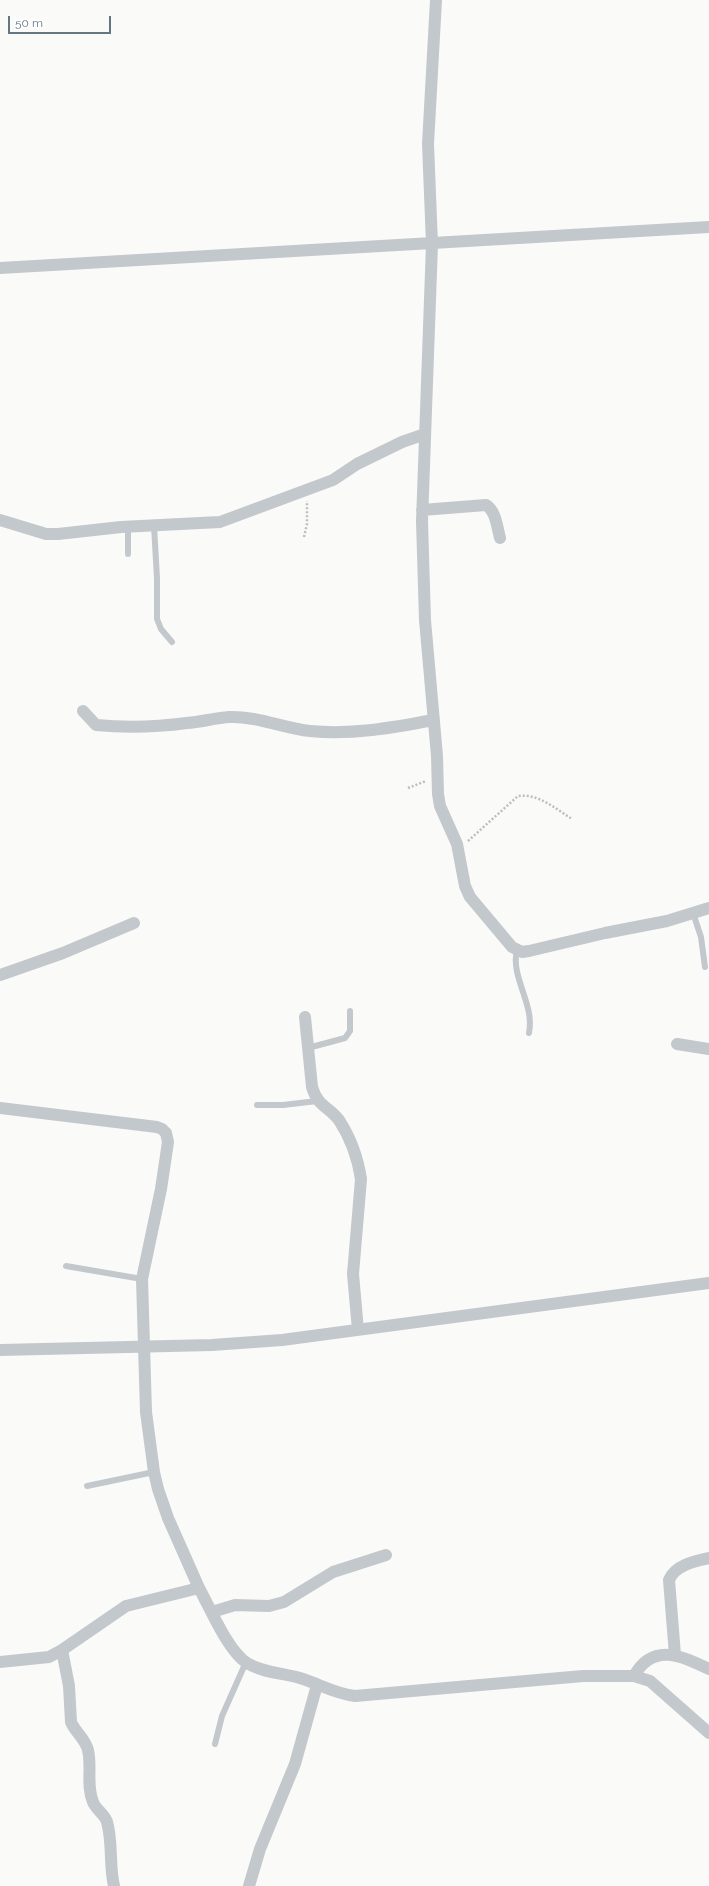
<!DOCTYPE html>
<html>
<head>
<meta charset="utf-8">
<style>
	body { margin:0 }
	#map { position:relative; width:709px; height:1886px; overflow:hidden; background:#fafaf8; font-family:Raleway,sans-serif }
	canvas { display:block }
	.scale { position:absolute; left:8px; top:16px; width:103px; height:18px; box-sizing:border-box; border:2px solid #657683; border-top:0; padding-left:5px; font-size:12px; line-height:14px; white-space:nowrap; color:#657683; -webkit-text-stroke:3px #fff; paint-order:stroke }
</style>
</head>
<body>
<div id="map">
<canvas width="709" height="1886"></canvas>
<div class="scale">50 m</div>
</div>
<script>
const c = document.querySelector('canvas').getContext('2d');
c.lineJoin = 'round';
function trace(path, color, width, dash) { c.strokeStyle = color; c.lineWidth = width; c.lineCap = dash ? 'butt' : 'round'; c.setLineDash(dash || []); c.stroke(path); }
trace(new Path2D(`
	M304 537 307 524V501
	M408 788 426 781
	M468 841 518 796C538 793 556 809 572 819`), '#bbbfc2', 2.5, [2, 2]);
trace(new Path2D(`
	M154 526 157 578V619L161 629 172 642
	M128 554V527
	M693 913 701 937 705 967
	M517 950C510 977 535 1004 529 1033
	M308 1048 345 1038 350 1031V1011
	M257 1105H283L317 1101
	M66 1266 142 1279
	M87 1486 154 1472
	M215 1744 222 1716 246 1662`), '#c3c8cc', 6);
trace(new Path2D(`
	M436 0 428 144 432 244 422 521 425 620 437 756 438 794 440 806 457 844 465 886 470 897 512 947 522 952 529 951 605 933 667 921 709 908
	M0 268 709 227
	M422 510 486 505C496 511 497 527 500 538
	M0 520 46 534H58L121 527 220 522 333 480 357 464 402 442 425 434
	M83 711 96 725C126 728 157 727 187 723 201 722 215 718 229 717 257 716 283 728 310 731 352 735 392 728 433 720
	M0 975 63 953 134 923
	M305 1017 312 1087C318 1107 328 1106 339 1120 350 1137 358 1159 361 1179L353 1274 358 1330
	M677 1044 709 1049
	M0 1108 157 1127 162 1129 166 1133 168 1142 161 1189 142 1279 146 1412 154 1472 158 1489 168 1518 199 1588
	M0 1350 212 1345 282 1340 709 1283
	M212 1612 235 1605 269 1606 284 1602 333 1572 386 1555
	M62 1650 69 1686 71 1722C75 1732 85 1738 88 1750 92 1767 86 1785 93 1802 96 1810 105 1814 107 1822 113 1843 109 1865 114 1886
	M675 1655 669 1580C675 1565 695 1561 709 1558
	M0 1662 49 1657 62 1650 126 1606 199 1588C210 1608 228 1651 247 1663 263 1673 285 1673 303 1679 321 1685 336 1694 355 1696L583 1676H634L650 1681 709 1733
	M634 1676C653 1642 682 1656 709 1669
	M249 1886 260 1849 295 1764 317 1685`), '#c3c8cc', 12);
</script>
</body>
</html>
